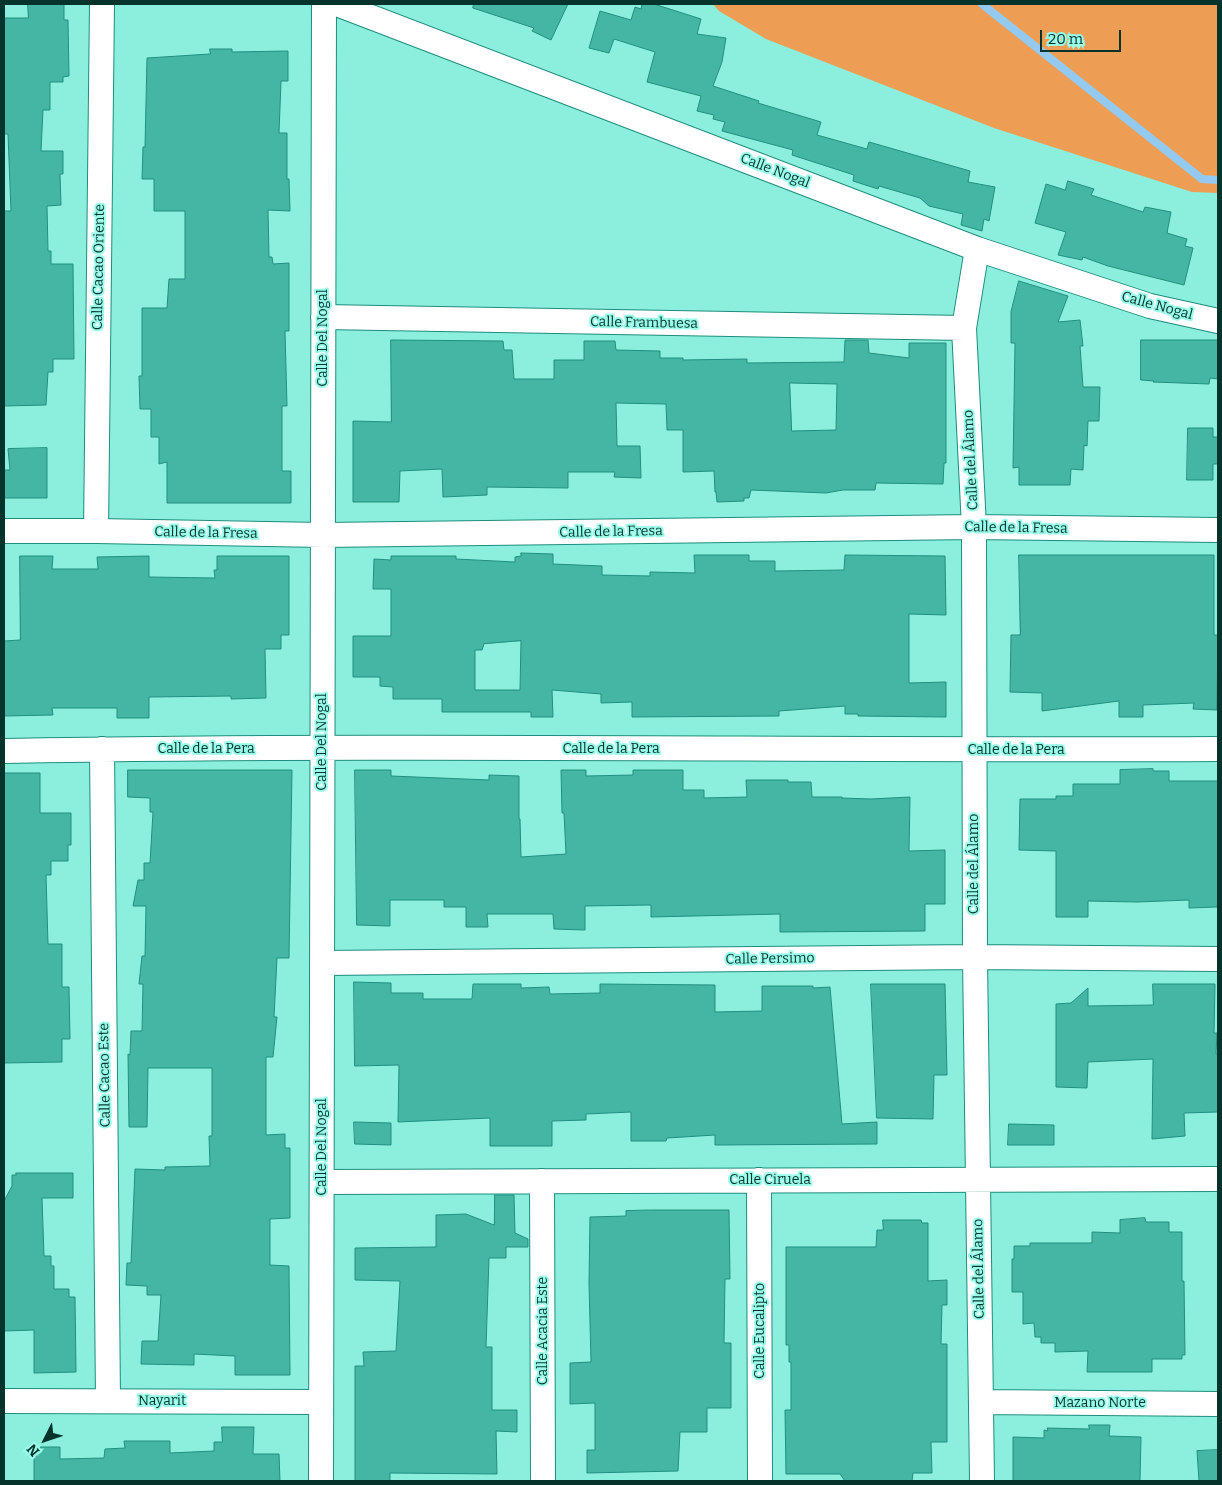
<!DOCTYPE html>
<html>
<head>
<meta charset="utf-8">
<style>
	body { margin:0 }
	#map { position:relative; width:1222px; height:1485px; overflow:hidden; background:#8cefdd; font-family:Bitter,serif }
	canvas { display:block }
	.frame { position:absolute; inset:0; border:5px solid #06342d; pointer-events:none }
	.north { position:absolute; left:20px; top:1415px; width:50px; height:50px; -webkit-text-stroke:4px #9afdea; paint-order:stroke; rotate:229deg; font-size:14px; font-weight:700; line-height:20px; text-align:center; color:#06342d }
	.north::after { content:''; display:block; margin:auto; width:18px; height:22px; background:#06342d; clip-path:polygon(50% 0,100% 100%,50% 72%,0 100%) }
	.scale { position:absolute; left:1040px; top:30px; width:81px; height:22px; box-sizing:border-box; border:2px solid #06342d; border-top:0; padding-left:6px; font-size:15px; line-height:18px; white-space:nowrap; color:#06342d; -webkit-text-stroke:4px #9afdea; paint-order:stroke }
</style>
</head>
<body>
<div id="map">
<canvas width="1222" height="1485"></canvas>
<div class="frame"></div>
<div class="north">N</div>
<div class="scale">20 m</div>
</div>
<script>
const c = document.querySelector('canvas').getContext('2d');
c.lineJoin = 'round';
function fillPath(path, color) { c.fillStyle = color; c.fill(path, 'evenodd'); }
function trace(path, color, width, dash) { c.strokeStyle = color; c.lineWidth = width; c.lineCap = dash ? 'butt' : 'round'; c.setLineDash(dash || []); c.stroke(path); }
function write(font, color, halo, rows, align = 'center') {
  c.font = font + ' Bitter,serif'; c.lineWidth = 4; c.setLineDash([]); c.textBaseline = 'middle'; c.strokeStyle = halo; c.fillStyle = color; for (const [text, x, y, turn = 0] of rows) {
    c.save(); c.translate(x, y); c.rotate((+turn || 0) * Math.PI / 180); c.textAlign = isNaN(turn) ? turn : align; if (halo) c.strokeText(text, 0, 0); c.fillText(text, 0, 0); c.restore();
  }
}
fillPath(new Path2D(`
	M713 4H1218V193L1192 192 994 128 766 39 719 11Z`), '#ed9d54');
trace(new Path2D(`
	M982 4 1202 179 1218 180`), '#94caf1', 8);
const building = new Path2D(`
	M28 4H64V20H68L69 76 63 77V82H50V110H43L41 151H63V174H60L61 205 47 206 48 251H51V264H73L74 359H53V372H48L46 405 4 406V211H11L8 134H4V18H28Z
	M474 4H568L551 40 532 31 534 28 473 8Z
	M642 4H654L701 19 697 34 726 38 722 62 713 86 759 101 758 103 821 122 817 135 867 149 869 142 970 171 968 182 995 187 989 221 984 219 982 231 961 225 963 214 929 206 920 198 879 186 878 189 853 181 854 175 792 155 793 150 722 131 725 122 713 119 714 115 697 111 701 96 647 82 655 52 614 39 609 53 589 48 600 11 631 20 635 7 641 9Z
	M210 49H232V52L288 51V81H281L279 133H287V179H289L290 211 268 210 269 257H272L273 264 289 263V331H285L287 406H282V471H291V503H167V462L159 464V437H151V409H140L139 376H142V308H167L169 279H185V211H154V179H142L143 147H145L147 58 210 54Z
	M1068 181 1094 189 1091 195 1143 212 1145 207 1171 212 1167 233 1187 239 1185 246 1193 248 1184 285 1108 266 1083 257 1082 260 1058 255 1066 232 1035 223 1046 184 1065 190Z
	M1019 281 1068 296 1058 322 1080 320 1083 346H1080L1083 387H1100L1099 421H1088L1087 446 1084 445 1083 470 1071 469 1070 485H1019V467L1013 468 1015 343H1011V312Z
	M391 340 503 341 504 350H512L514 379H554V360H584V341H615L616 350 660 351V358H683V360L747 359V363L844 362 845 340H868L869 353 909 358V343H946V463H944L943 484 876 483 875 490H843L826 493 751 490 749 498H744V501L717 502 716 492H715L714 471 683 472V430H667L666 404 616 403 617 446H640L641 478 614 477 615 472H568V488L487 487V495L443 497 442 469 400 471 399 502H353V421L391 422ZM790 383 837 384 836 430 792 431Z
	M1141 340H1218V379L1210 378 1209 384 1153 382 1154 381 1141 380Z
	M1188 428H1213V437H1218V464H1213V480H1187Z
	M47 448V498H4V470H10L8 449Z
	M521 553 553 554V564L602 566V575L650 576V572L695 573 694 555H749V561H775V571L844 570 845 555 945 556 946 615 909 614V683L946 682V717L858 716V714H845V706L779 711V716L632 717V702L601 703V694L552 690 553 717H531V712H442V699H393V687L380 686V677H353V636H391V589H373L374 559 391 560V556H456V559L515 562V557L521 556ZM521 641 520 690H475V650H482L484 644Z
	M1019 555H1214V635H1218L1217 710 1193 709 1194 703 1143 705V717H1119V701L1042 711V693L1010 692 1011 635H1020Z
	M20 556H53L52 569H98L97 557 149 556V577L215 578 214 570H217V556H289V635H281V649H265L266 698 231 699V696L149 697V718H117V708H52L53 715 4 716V641L20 640Z
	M1153 769V771H1169V781H1218V902L1217 907 1189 908V900L1137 902 1088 901V917H1056V851L1019 850 1020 799H1056V796H1073V784H1120V770Z
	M128 770H292L289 958H277L274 1017H277L273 1057H266V1135L285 1134V1148H290V1218L270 1219V1265L289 1266 290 1375H235V1356L194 1354V1365L141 1364 142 1341H158L161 1295H147V1286L126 1285 127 1263H131L135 1169 165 1170V1167L210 1166 209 1136H212V1068H148L147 1127H129L128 1054 130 1055 131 1031H142L143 984H139L142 956H145L146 906H133L138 880H144V863H150L153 812H150V798L128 797Z
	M355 770H391V776L489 780V775L519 776V819H520L521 857 566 854 564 813H562L561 770H586V776L633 775V770H683V790H704V798L747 797 746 780H788V782H811L812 797H842V798L871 799 910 797 909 851 945 850V904H925V931L780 932V914L651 917V905L585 906V930L554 929 553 914H487L488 927H466V907H444V900H390V926L357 925Z
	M4 773H40V813H71V845H68V861H51V875H46L48 944H62V987H69L70 1039H62V1062L4 1063Z
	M354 982 391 983V993H423V999H472L473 984H521V988L549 987 550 994 600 993V984L715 985V1012L762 1011V986H813V988L830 987 842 1124 877 1122V1144L715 1145V1135L667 1138 666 1141H631V1112L586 1114V1120L552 1121V1146H490V1118L398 1122 399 1065 355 1066Z
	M871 984H945L947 1075H934L933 1119 877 1118Z
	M1153 984H1215L1214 1033H1217L1216 1054H1218V1112L1184 1113 1185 1136 1152 1139 1153 1059 1088 1062 1087 1088 1056 1087V1004L1071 1003 1088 988V1006L1153 1005Z
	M354 1122 391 1123V1145L355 1144Z
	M1009 1124 1054 1125V1145H1008Z
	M16 1173H73V1198H42L44 1256H51V1266H54V1289H69V1297H75L76 1372 34 1373V1330L4 1331V1201L12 1186V1175H16Z
	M495 1195H514L515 1233 528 1239V1247H506V1258H489L486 1347H492V1410H517V1432L496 1431 497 1474 390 1473V1481H355V1366H364L363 1352 396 1351 400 1281 355 1280V1248L436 1247V1215L466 1214 494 1225Z
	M651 1210H729L730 1279H725L724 1343H731V1408H707V1432H680L678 1471 587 1473V1450H595V1403L570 1404V1363L591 1362 589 1283 590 1217 626 1216V1211Z
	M1145 1218 1146 1222H1169V1232H1182V1281H1184L1185 1355H1182V1359H1152V1372H1087L1088 1351 1055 1352V1343H1041V1337H1035L1034 1323 1023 1324V1292H1012V1259H1014V1246H1030V1243H1092V1232L1120 1233V1220Z
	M883 1220H921L922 1223H928V1281L947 1280V1305H942L941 1344H947V1442H931L932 1473H913L912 1481H845L840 1474H786L785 1410H791V1362H789V1345H786V1247H876L877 1230H883Z
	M1089 1425H1110L1109 1436 1141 1437 1140 1481H1013V1437L1044 1438V1430L1048 1431 1047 1428 1089 1429Z
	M222 1427H254L253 1454H279L280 1481H34V1447H60V1459L104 1458 105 1449 125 1448 124 1441H170V1453L214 1451V1442H222Z
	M1218 1450V1481H1199L1197 1451Z`);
fillPath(building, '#45b6a4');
trace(building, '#218f7f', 1);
const minor = new Path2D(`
	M337 4 977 249 1150 306 1218 321
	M977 249 964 328 974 527 975 957 982 1481
	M323 317 964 328
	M4 531H96L323 535 974 527 1218 530
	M96 531 102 4
	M102 749 108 1401
	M4 751C408 744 813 751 1218 749
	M322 963 975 957 1218 959
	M759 1180 760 1481
	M542 1181 543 1481
	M322 1182 1218 1179
	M4 1401 321 1402
	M981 1402 1218 1404
	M321 1481 324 4`);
trace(minor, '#1e8d7d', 26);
trace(minor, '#fff', 24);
write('14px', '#06342d', '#9afdea', [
	["Calle Nogal",775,171,21],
	["Calle Cacao Oriente",99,267,-89],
	["Calle Nogal",1157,306,15],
	["Calle Frambuesa",644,323,1],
	["Calle Del Nogal",323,338,-90],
	["Calle del Álamo",971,460,-93],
	["Calle de la Fresa",1016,528,1],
	["Calle de la Fresa",611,532,-1],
	["Calle de la Fresa",206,533,1],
	["Calle Del Nogal",322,742,-90],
	["Calle de la Pera",206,749],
	["Calle de la Pera",611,749],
	["Calle de la Pera",1016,750],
	["Calle del Álamo",974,864,-90],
	["Calle Persimo",770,959,-1],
	["Calle Cacao Este",105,1075,-91],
	["Calle Del Nogal",322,1147,-90],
	["Calle Ciruela",770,1180],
	["Calle del Álamo",979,1269,-91],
	["Calle Acacia Este",543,1331,-90],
	["Calle Eucalipto",760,1331,-90],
	["Nayarit",162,1401],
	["Mazano Norte",1100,1403]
]);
</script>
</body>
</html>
